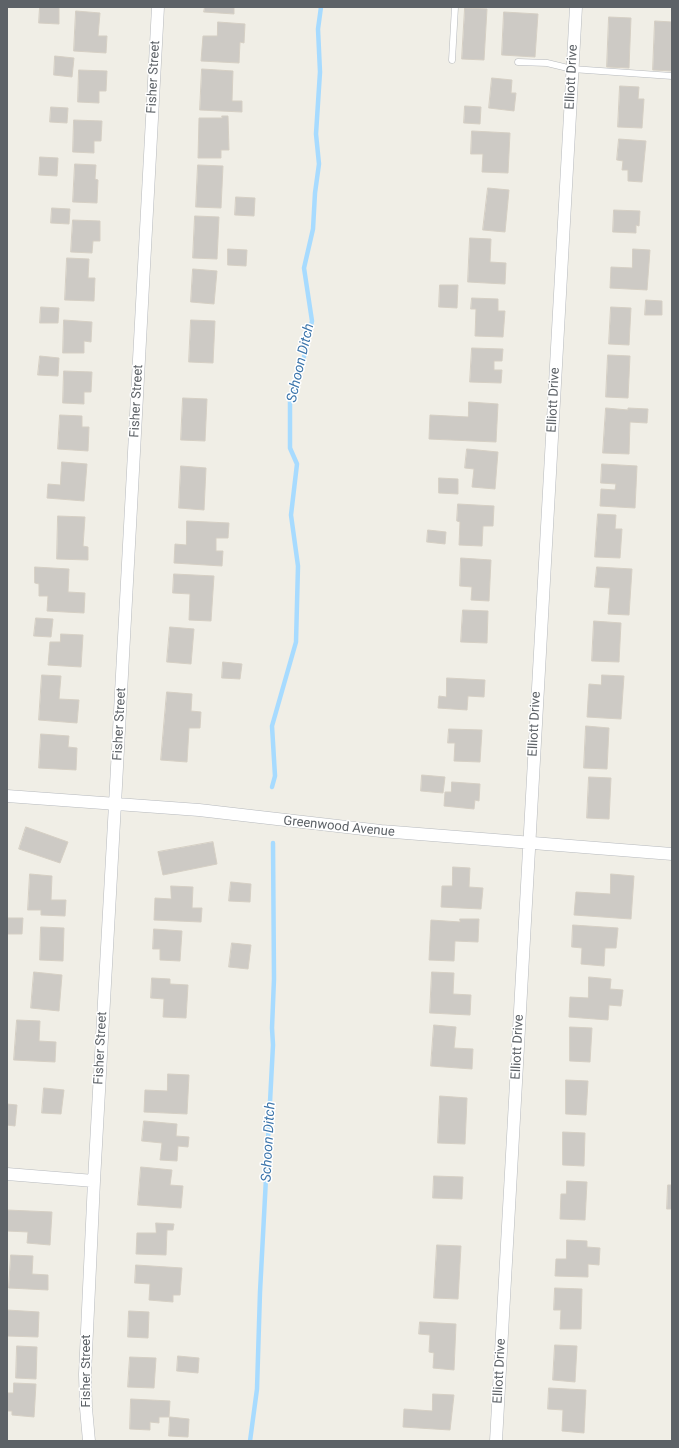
<!DOCTYPE html>
<html>
<head>
<meta charset="utf-8">
<style>
	body { margin:0 }
	#map { position:relative; width:679px; height:1448px; overflow:hidden; background:#f0eee6; font-family:Roboto,sans-serif }
	canvas { display:block }
	.frame { position:absolute; inset:0; border:8px solid #5d6267; pointer-events:none }
</style>
</head>
<body>
<div id="map">
<canvas width="679" height="1448"></canvas>
<div class="frame"></div>
</div>
<script>
const c = document.querySelector('canvas').getContext('2d');
c.lineJoin = 'round';
function trace(path, color, width, dash) { c.strokeStyle = color; c.lineWidth = width; c.lineCap = dash ? 'butt' : 'round'; c.setLineDash(dash || []); c.stroke(path); }
function fillPath(path, color) { c.fillStyle = color; c.fill(path, 'evenodd'); }
function write(font, color, halo, rows, align = 'center') {
  c.font = font + ' Roboto,sans-serif'; c.lineWidth = 3; c.setLineDash([]); c.textBaseline = 'middle'; c.strokeStyle = halo; c.fillStyle = color; for (const [text, x, y, turn = 0] of rows) {
    c.save(); c.translate(x, y); c.rotate((+turn || 0) * Math.PI / 180); c.textAlign = isNaN(turn) ? turn : align; if (halo) c.strokeText(text, 0, 0); c.fillText(text, 0, 0); c.restore();
  }
}
trace(new Path2D(`
	M272 787 275 776 272 726 296 642 298 566 291 515 297 464 290 448V400L303 361 312 321 304 268 313 229 315 193 319 164 316 134 320 72 318 29 321 7
	M250 1441 257 1389 260 1292 273 1045 272 1028 274 979 273 843`), '#a7dbff', 4.5);
const building = new Path2D(`
	M40 7H59V24L39 23Z
	M205 7H234V14L204 12Z
	M465 8 487 9 484 60 462 59Z
	M76 11 100 13 98 36H107L106 53 74 51Z
	M504 12 538 14 535 57 502 55Z
	M609 17 631 18 629 68 607 67Z
	M655 21 672 22V71L653 70Z
	M218 22 245 24 244 43 240 42 239 63 201 61 203 36H217Z
	M55 56 74 58 72 77 54 75Z
	M202 69 233 71 232 101H242V112L200 110Z
	M79 70 107 71 106 91H99V103L78 102Z
	M492 78 512 80 511 93H516L514 111 489 108Z
	M620 86 639 87 638 99H644L642 128 618 127Z
	M465 106 481 107 480 124 464 123Z
	M51 107 68 108 67 123 50 122Z
	M222 116H228L229 150H221V158H198L199 118H222Z
	M74 120 102 121 101 141H94V153L73 152Z
	M472 131 510 133 508 173 482 172 483 154H471Z
	M619 139 646 141 642 182 628 181V170H622L623 161 617 160Z
	M40 157 58 158 57 176 39 175Z
	M75 164 96 165 95 179 98 180 97 203 73 202Z
	M198 165 223 166 221 208 196 207Z
	M488 188 509 190 505 232 483 230Z
	M236 197 255 198 254 216 235 215Z
	M52 208 70 209 69 224 51 223Z
	M614 210 640 211 639 226 636 225V233L613 232Z
	M195 216 219 217 217 259 193 258Z
	M73 220 100 221V241H93L92 253 71 252Z
	M470 238 491 239 490 262 506 263 505 284 468 282Z
	M228 249 247 250 246 266 228 265Z
	M633 249 650 250 647 290 610 288 611 267 632 268Z
	M67 258 89 259 88 278H95L94 301 65 300Z
	M193 269 217 271 214 304 191 302Z
	M440 285H458L457 308 439 307Z
	M472 298 498 299V311H505L503 337 475 336 476 309H471Z
	M646 300 662 301V315H645Z
	M41 307 59 308 58 323H40Z
	M611 307 631 308 629 345 609 344Z
	M64 320 92 322 91 342 84 341V353H63Z
	M191 320 215 321 213 363 189 362Z
	M472 348 503 349 502 361H494V370H502L501 383 470 382Z
	M608 355 630 356 628 398 606 397Z
	M40 356 59 358 58 376 38 375Z
	M64 371 92 372 91 392H84V404L63 403Z
	M183 398 207 399 205 441 181 440Z
	M469 402 498 404 496 442 429 439 430 415 468 417Z
	M606 408 628 410V408L648 409 647 423 630 422 629 454 603 453Z
	M60 415 82 416V427H89L88 451 58 449Z
	M467 449 498 452 495 489 472 487 474 469 465 468Z
	M62 462 87 464 84 501 47 498 48 484 60 485Z
	M602 464 637 466 635 508 600 506 601 489 615 490 616 484 601 483Z
	M181 466 206 468 204 510 179 508Z
	M439 478 458 479V494L439 493Z
	M458 504 494 506 493 526H483L482 546 459 545 460 522 457 521Z
	M598 514 616 515 615 529H622L620 558 595 557Z
	M58 516 85 517 83 546 88 547V560L57 559Z
	M187 521 229 523 228 538H216V551H223L222 566 174 563 175 544 186 545Z
	M428 530 446 532 445 544 427 542Z
	M461 558 491 560 489 601 471 600 472 587 460 586Z
	M35 567 69 569 68 592 85 593 84 613 47 611 48 596H39V584L35 583Z
	M597 567 632 569 629 615 608 614 610 588 595 587Z
	M174 574 214 576 211 621 189 620 190 594 173 593Z
	M463 610 488 611 487 643 461 642Z
	M36 618 53 619 51 637 34 636Z
	M594 621 621 623 619 662 592 661Z
	M170 627 194 629 191 664 167 662Z
	M61 634 83 635 81 667 48 665 50 642H60Z
	M223 662 242 664 240 679 222 678Z
	M42 675 61 676 59 699 79 700 77 723 39 720Z
	M602 675 624 676 621 719 587 717 589 684 601 685Z
	M447 678 485 680 484 697 468 696 467 710 438 708 439 696 446 697Z
	M167 692 192 694 191 711 201 712 200 728H189L187 762 161 760Z
	M586 726 609 728 607 769 584 768Z
	M449 729 482 730 480 762 454 761 455 743H448Z
	M41 734 69 736 68 747 77 748 76 770 39 768Z
	M422 775 445 777 443 793 421 791Z
	M589 777 611 778 609 819 587 818Z
	M452 782 480 784 479 801 475 800 474 809 444 806 445 792H451Z
	M26 827 68 842 60 863 19 849Z
	M213 842 217 864 163 875 158 852Z
	M453 867 470 868 469 887 483 888 481 909 441 907 442 886H452Z
	M30 874 52 876 51 900H66L65 916 41 915V910H28Z
	M611 874 634 876 631 919 574 915 576 892 610 894Z
	M231 882 251 884 250 902 229 901Z
	M171 886 193 887 192 908H202L201 922 154 920 155 898 171 899Z
	M7 918H23L22 934H7Z
	M460 919H479L478 942 455 941 454 961 429 960 431 920 460 922Z
	M573 925 618 928 616 948H605L604 966 581 964 582 948 572 947Z
	M41 927 64 928 63 961 40 960Z
	M154 929 182 931 180 961 160 960V949H153Z
	M232 943 251 945 248 969 229 967Z
	M34 972 62 975 59 1011 31 1008Z
	M432 972 454 973 453 994 471 995 470 1015 430 1013Z
	M589 977 611 979 610 989 623 990 621 1006 609 1005 608 1020 569 1017 570 997 588 998Z
	M152 978 170 979V984L188 985 186 1018 163 1017 164 999 151 998Z
	M17 1020 40 1021 39 1041 56 1042 55 1062 14 1060Z
	M434 1025 456 1027 454 1048 473 1049 472 1069 431 1066Z
	M570 1027 592 1028 590 1062 570 1061Z
	M168 1074 189 1075 187 1114 144 1112 145 1090 167 1091Z
	M566 1080 588 1081 586 1115 566 1114Z
	M44 1088 64 1090 61 1114 42 1113Z
	M440 1096 467 1098 465 1144 438 1143Z
	M7 1104 17 1105 15 1126 7 1125Z
	M144 1121 177 1124 176 1136 189 1137 188 1147 178 1146 177 1161 160 1160 162 1143 142 1141Z
	M563 1132 585 1133 584 1166 563 1165Z
	M141 1167 172 1170 170 1185 183 1186 181 1208 138 1205Z
	M434 1176 463 1177 462 1199 433 1198Z
	M567 1181 587 1182 585 1220 560 1219 561 1194H566Z
	M668 1185H672V1209H667Z
	M7 1210 52 1212 50 1245 27 1243 28 1232 7 1231Z
	M156 1223 174 1224 173 1230H167L166 1255 136 1254 137 1233H156Z
	M567 1240 587 1241V1247L600 1248 599 1265 588 1264V1277L555 1276 556 1259H566Z
	M437 1245 461 1246 458 1299 434 1298Z
	M11 1255 33 1256 32 1274 48 1275V1290L9 1288Z
	M136 1265 182 1268 180 1295H173V1302L149 1300 150 1284 135 1283Z
	M555 1288 582 1289 581 1329H560L561 1310H554Z
	M7 1310 39 1312 38 1337 7 1336Z
	M129 1311 149 1312 148 1338 128 1337Z
	M420 1322 456 1324 454 1370 433 1368 434 1353 429 1352 430 1335 419 1334Z
	M555 1345 577 1346 575 1382 553 1380Z
	M17 1346 37 1347 36 1379 16 1378Z
	M178 1356 199 1358 198 1373 177 1371Z
	M130 1357 156 1358 154 1388 128 1387Z
	M14 1383 36 1384 34 1417 12 1415V1411H7V1393H13Z
	M549 1388 586 1390 584 1433 562 1431 563 1410 548 1409Z
	M433 1394 454 1395 450 1430 403 1427 404 1409 432 1411Z
	M131 1399 170 1401 169 1417H159V1423L150 1422V1430L130 1429Z
	M170 1417 189 1419 188 1437 169 1436Z`);
fillPath(building, '#cdcac5');
trace(building, '#d5cfc4', 1);
const lane = new Path2D(`
	M452 60 455 7
	M518 62 547 63 572 69 672 76`);
const street = new Path2D(`
	M7 796 199 810 381 831 672 854
	M7 1174 94 1181
	M89 1441 86 1408 85 1374 94 1181 115 804 158 7
	M496 1441 576 7`);
trace(lane, '#b6b9bd', 7);
trace(street, '#b6b9bd', 13);
trace(lane, '#fff', 6);
trace(street, '#fff', 12);
write('13px', '#5d6267', '#fff', [
	["Fisher Street",154,77,-87],
	["Elliott Drive",572,77,-87],
	["Elliott Drive",554,400,-87],
	["Fisher Street",137,401,-87],
	["Fisher Street",120,724,-87],
	["Elliott Drive",535,724,-87],
	["Greenwood Avenue",339,827,6],
	["Elliott Drive",518,1047,-87],
	["Fisher Street",101,1048,-87],
	["Fisher Street",87,1371,-90],
	["Elliott Drive",500,1371,-87]
]);
write('italic 14px', '#3e76ab', '#fff', [
	["Schoon Ditch",301,363,-77],
	["Schoon Ditch",269,1142,-87]
]);
</script>
</body>
</html>
